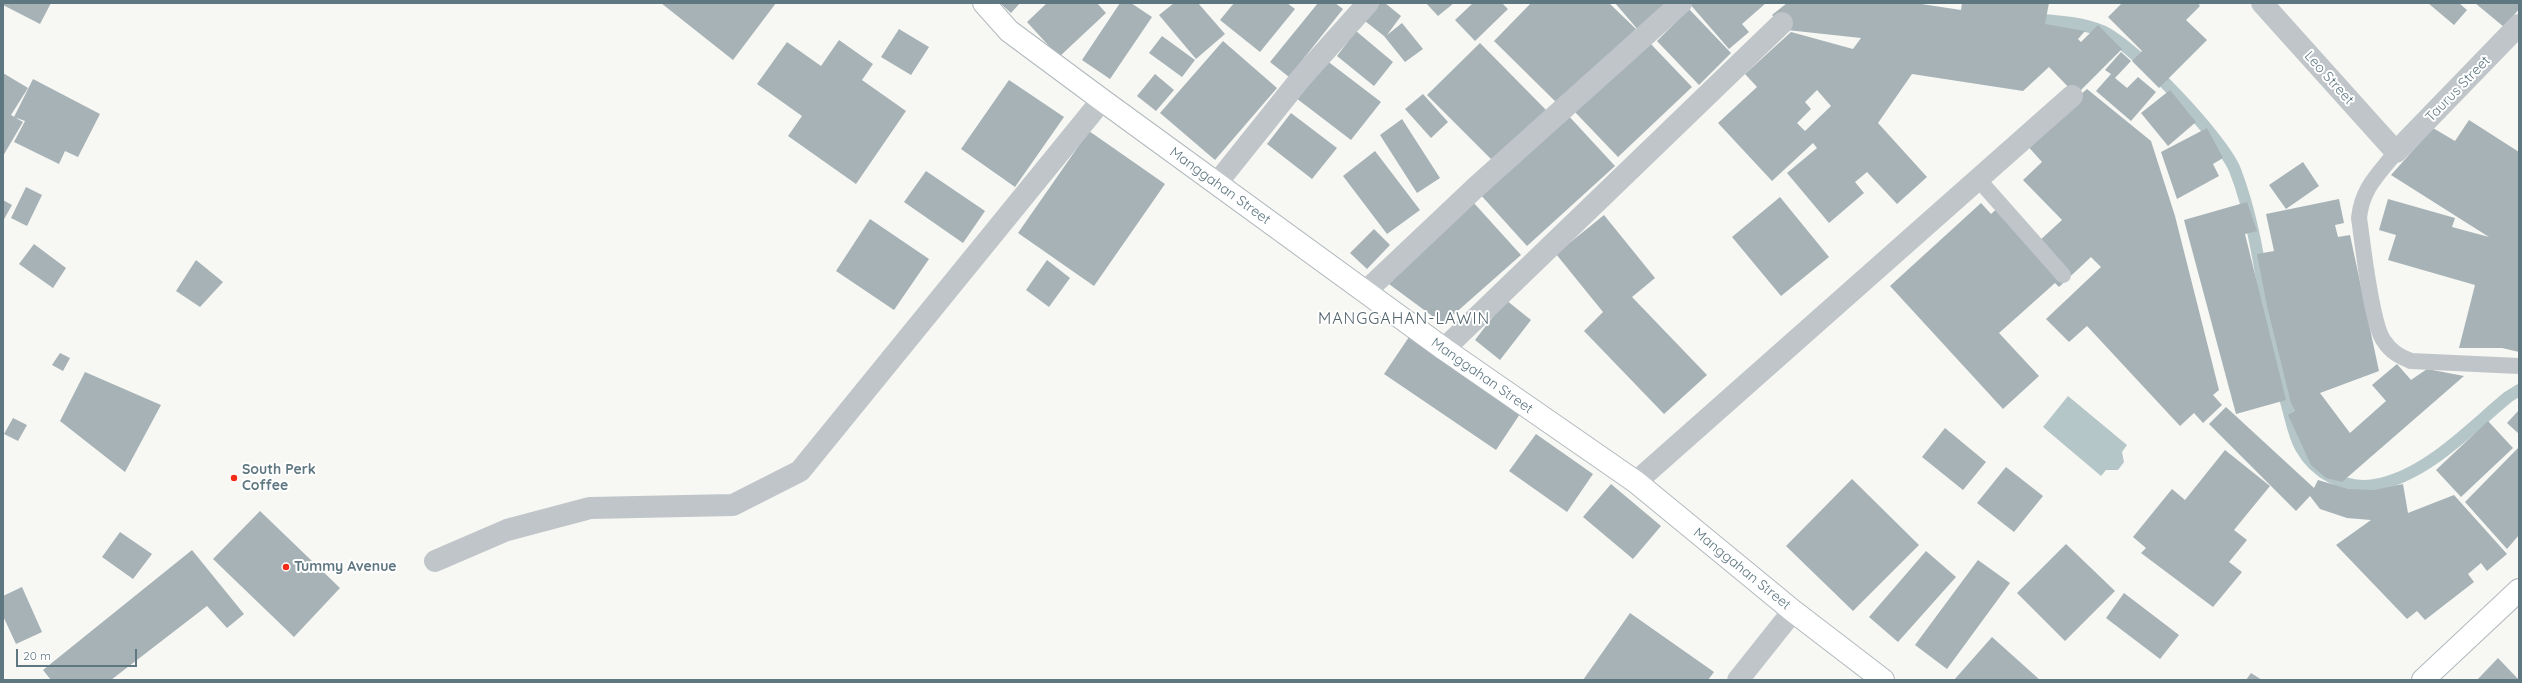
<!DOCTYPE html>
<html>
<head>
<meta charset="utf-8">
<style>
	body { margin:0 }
	#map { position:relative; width:2522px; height:683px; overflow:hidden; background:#f7f7f3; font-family:Quicksand,sans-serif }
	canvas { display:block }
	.frame { position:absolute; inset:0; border:4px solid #5f7781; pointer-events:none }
	.scale { position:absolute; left:16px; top:649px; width:121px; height:18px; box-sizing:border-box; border:2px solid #5f7781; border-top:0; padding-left:5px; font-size:12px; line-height:14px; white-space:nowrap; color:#5f7781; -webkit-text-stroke:3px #fff; paint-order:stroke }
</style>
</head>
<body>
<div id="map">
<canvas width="2522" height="683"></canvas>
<div class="frame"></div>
<div class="scale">20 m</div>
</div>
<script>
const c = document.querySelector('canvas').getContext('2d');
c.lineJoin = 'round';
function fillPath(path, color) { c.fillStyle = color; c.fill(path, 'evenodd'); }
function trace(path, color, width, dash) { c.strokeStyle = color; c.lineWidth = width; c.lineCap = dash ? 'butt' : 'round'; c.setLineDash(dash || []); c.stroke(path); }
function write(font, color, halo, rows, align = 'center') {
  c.font = font + ' Quicksand,sans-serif'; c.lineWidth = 4; c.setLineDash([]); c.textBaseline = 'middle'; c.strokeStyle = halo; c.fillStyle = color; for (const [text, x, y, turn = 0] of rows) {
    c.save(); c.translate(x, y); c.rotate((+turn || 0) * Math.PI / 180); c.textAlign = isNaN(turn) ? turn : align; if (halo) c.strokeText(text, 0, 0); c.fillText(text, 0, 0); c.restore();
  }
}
fillPath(new Path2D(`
	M2068 396 2127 445 2122 452 2124 462 2118 470H2106L2101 476 2043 427Z`), '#b5c6c9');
trace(new Path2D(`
	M2031 19C2055 21 2080 22 2102 31 2134 45 2222 138 2235 170 2264 245 2264 328 2287 405 2291 419 2294 436 2301 448 2315 473 2345 490 2375 485 2426 476 2469 429 2508 397L2519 390`), '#b5c6c9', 12);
fillPath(new Path2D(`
	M4 3H51L40 24 3 5Z
	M661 3H776L733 60Z
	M1000 3H1020L1011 13Z
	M1047 3H1097L1106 13 1059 57 1027 22Z
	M1120 3H1131L1152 17 1110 79 1082 60Z
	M1174 3H1198L1225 34 1196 59 1159 15Z
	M1234 3H1287L1295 9 1260 52 1220 20Z
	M1318 3H1335L1343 9 1289 77 1270 62Z
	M1380 3H1385L1401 16 1387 35 1402 23 1423 49 1405 62 1384 36 1365 21Z
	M1426 3H1454L1438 16Z
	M1473 3H1502L1508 9 1475 41 1455 20Z
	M1531 3H1609L1636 29 1561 107 1494 41Z
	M1615 3H1671L1639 31Z
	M1689 3H1766L1742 24 1749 32 1729 49Z
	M1787 3H1915L1961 10 1962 3H2049L2045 24 2085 31 2078 39 2081 42 2098 25 2122 49 2076 95 2049 67 2023 91 1912 74 1878 123 1927 177 1897 204 1867 172 1855 182 1864 193 1829 223 1787 173 1817 148 1813 143 1772 181 1718 123 1757 87 1745 74 1791 32 1853 49 1861 38 1787 30 1772 15ZM1817 90 1831 106 1805 131 1797 123 1811 109 1805 102Z
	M2122 3H2198L2200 6 2186 20 2207 40 2159 88 2132 61 2142 51 2108 17Z
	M2428 3H2459L2467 10 2454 25Z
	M2475 3H2519V9L2504 27Z
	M1689 9 1731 53 1699 85 1657 41Z
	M899 29 929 47 911 75 881 57Z
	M1356 31 1393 62 1374 86 1337 56Z
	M1162 36 1195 60 1182 77 1149 53Z
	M839 40 873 64 862 80 906 111 856 184 788 136 802 116 757 84 787 42 821 66Z
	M1223 41 1277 88 1215 160 1160 113Z
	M1648 41 1692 87 1618 157 1574 111Z
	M1480 43 1548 112 1495 163 1427 95Z
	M2121 52 2131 61 2115 78 2127 88 2138 77 2156 92 2131 121 2096 91 2111 74 2105 70Z
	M1326 60 1381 102 1351 140 1296 98Z
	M3 73 28 88 11 115 23 122 3 156Z
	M1155 74 1174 90 1156 111 1137 96Z
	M33 79 100 114 78 157 65 151 59 164 14 142 25 121 14 117Z
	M1009 80 1064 117 1015 187 961 149Z
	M2087 89 2151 141 2175 216 2219 390 2213 395 2222 405 2203 423 2194 413 2180 426 2087 326 2069 342 2046 319 2101 267 2091 257 2059 287 2055 283 1999 333 2039 376 2003 409 1890 286 1981 203 1991 214 2002 204 2038 242 2062 220 2023 180 2042 162 2025 143Z
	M2170 90 2196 122 2168 146 2141 113Z
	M1423 94 1448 122 1431 138 1405 109Z
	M1291 113 1337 148 1312 179 1267 144Z
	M1566 113 1615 166 1527 246 1479 193Z
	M1402 119 1440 178 1417 193 1380 135Z
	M2469 120 2519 152V352L2502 348H2459L2475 285 2388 260 2396 235 2379 230 2388 199 2455 218 2452 227 2489 237 2391 175 2433 128 2455 141Z
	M2207 128 2223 158 2213 164 2219 176 2177 199 2161 152Z
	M1089 131 1165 184 1094 286 1018 233Z
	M1375 151 1420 210 1387 234 1343 176Z
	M2303 162 2319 186 2286 209 2269 185Z
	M926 171 985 211 963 243 904 202Z
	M26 187 42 195 27 226 11 218Z
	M1780 197 1829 257 1781 296 1732 237Z
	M2339 199 2344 223 2335 225 2338 237 2350 235 2379 371 2320 393 2350 433 2386 401 2372 385 2397 364 2411 380 2427 369 2464 376 2342 482 2326 478 2311 465 2288 415 2295 411 2291 403 2267 306 2257 254 2274 251 2266 214Z
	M3 200 12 205 3 221Z
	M1473 202 1521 255 1443 324 1389 284Z
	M2247 202 2257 231 2245 234 2286 400 2236 414 2184 220Z
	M1604 215 1655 278 1632 297 1707 375 1664 414 1584 331 1603 312 1556 254Z
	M870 219 929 259 894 310 836 271Z
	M1374 229 1390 245 1367 269 1350 253Z
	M34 244 66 268 53 288 19 264Z
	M196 260 223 282 200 307 176 291Z
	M1047 260 1070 278 1049 307 1026 290Z
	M1506 300 1531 320 1500 360 1475 340Z
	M1409 337 1520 414 1496 450 1384 374Z
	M60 353 70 358 63 371 52 365Z
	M85 372 161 405 125 472 60 421Z
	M2226 407 2314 488 2318 480 2348 489 2374 490 2403 484 2408 513 2454 495 2507 554 2487 571 2481 563 2468 574 2474 582 2425 620 2417 611 2407 619 2336 545 2371 520 2347 518 2320 509 2310 496 2296 511 2209 424Z
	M2519 410V434L2507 423Z
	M13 418 27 425 18 441 4 434Z
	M2488 421 2513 448 2461 497 2436 470Z
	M1945 428 1986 462 1963 490 1922 457Z
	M1536 434 1593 474 1567 512 1509 471Z
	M2519 447V535L2507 549 2465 502Z
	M2225 450 2270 486 2234 530 2247 540 2229 562 2242 572 2213 607 2141 553 2146 548 2133 537 2172 489 2185 500Z
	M2006 467 2043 496 2014 532 1977 503Z
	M1852 479 1919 545 1853 611 1786 546Z
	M1611 484 1661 526 1633 559 1583 517Z
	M260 511 340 588 294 637 213 559Z
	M120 532 152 554 133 579 102 557Z
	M2066 544 2115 591 2065 641 2017 593Z
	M192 550 244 614 227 628 207 606 111 680H51L43 670Z
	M1926 551 1956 577 1898 642 1869 617Z
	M1978 560 2010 583 1947 669 1915 645Z
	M22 587 42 632 16 644 3 616V596Z
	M2124 593 2179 635 2160 659 2106 618Z
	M1630 613 1714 672 1708 680H1583Z
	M1992 637 2040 680H1954Z
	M2498 658 2519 680H2477Z
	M2251 673 2262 680H2246Z`), '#a6b2b6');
const secondary = new Path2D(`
	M984 3 1009 31 1102 100 1444 349 1636 482 1793 611 1883 680
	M2423 680 2519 590`);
trace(secondary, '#b1b9bd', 24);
trace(new Path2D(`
	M2396 152C2378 175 2362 188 2359 218 2363 244 2371 324 2384 341 2391 352 2399 356 2411 361L2519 366
	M1978 179 2063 275`), '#bfc5c8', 16);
trace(new Path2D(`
	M2262 3 2396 152 2519 25
	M1217 183 1301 78 1368 3
	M1365 292 1475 188 1681 3
	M1444 349 1782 23
	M1636 482 2072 96
	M435 561 507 530 590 508 733 505 800 471 1102 100
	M1738 680 1793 611`), '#bfc5c8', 22);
trace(secondary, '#fff', 22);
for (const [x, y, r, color] of [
	[234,478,4,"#f32c17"],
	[286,567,4,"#f32c17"]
]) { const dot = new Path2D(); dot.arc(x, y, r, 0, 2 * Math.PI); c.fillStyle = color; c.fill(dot); trace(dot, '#fff', 1.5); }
write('14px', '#5f7781', '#fff', [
	["Leo Street",2329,78,48],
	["Taurus Street",2458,89,-46],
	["Manggahan Street",1220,186,36],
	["Manggahan Street",1482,376,35],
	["Manggahan Street",1742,569,39]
]);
write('bold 14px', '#5f7781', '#fff', [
	["South Perk",242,470],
	["Coffee",242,486],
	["Tummy Avenue",294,567]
], 'left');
c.letterSpacing = '1px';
write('16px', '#52646c', '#fff', [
	["MANGGAHAN-LAWIN",1404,319]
]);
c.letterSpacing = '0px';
</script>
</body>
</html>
